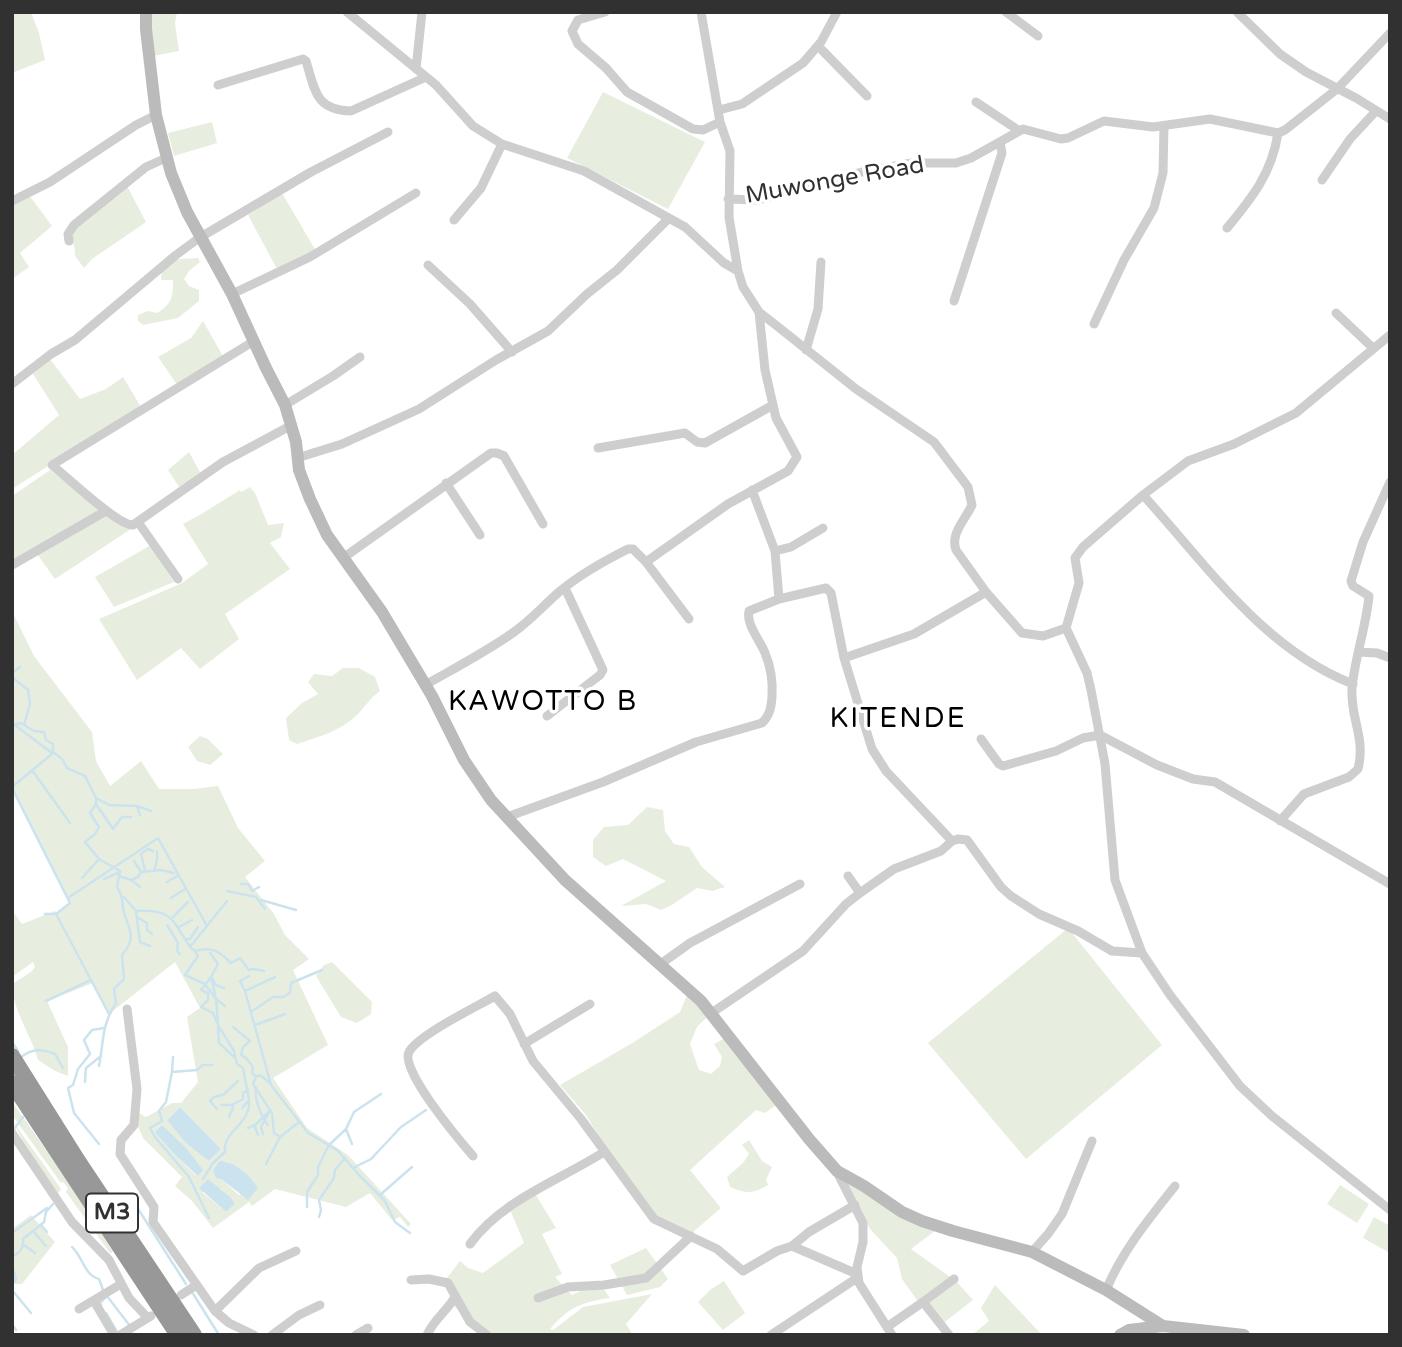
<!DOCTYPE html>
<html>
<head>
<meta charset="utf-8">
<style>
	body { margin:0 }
	#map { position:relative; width:1402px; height:1347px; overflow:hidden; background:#fff; font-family:"Varela Round",sans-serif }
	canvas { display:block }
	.frame { position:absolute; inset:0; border:14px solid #313131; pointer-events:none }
</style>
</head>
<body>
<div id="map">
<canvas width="1402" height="1347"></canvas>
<div class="frame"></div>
</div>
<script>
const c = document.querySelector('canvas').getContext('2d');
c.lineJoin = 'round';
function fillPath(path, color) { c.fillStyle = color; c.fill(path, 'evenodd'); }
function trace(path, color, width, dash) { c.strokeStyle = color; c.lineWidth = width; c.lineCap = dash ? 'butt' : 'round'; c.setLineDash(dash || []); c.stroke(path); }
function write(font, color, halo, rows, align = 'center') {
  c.font = font + ' "Varela Round",sans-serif'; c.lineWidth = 7; c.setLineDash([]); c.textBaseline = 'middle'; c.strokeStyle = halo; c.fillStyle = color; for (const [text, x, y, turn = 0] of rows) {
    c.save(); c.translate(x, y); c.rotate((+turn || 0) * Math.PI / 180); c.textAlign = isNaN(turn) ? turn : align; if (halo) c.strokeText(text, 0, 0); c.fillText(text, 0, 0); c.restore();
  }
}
fillPath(new Path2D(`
	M12 12H31L39 33 45 60 12 73Z
	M150 12H177L175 23 179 51 153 56Z
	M603 92 705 142 668 209 567 158Z
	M212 122 217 143 174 156 168 133Z
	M127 186 146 222 92 259 84 268 75 256C76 247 71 242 72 234 74 222 116 195 127 186Z
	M282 193 316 251 278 271 248 215Z
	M29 195 52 226 20 253 29 267 12 279V202Z
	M198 258 200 262 189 271 184 279 189 286 199 290V301L178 318 143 325 138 321V315L148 311 157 313C172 304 173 297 173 280H161L162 263 180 259Z
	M203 321 224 358 178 386 158 357 191 338Z
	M50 359 80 399 106 389 123 377 141 407 12 489V455L59 415 33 374Z
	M189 452 201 474 179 487 168 470Z
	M50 470 103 511 12 560V496Z
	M250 487 255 493 268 525 284 523 281 537 270 543 290 569 225 614 239 639 200 669 181 648 137 680 99 619 182 583 208 564 183 524 203 513 240 490 241 492Z
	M108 513 131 529 55 579 37 554Z
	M151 545 174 582 114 607 95 577Z
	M12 611 34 656 92 732 96 761 110 786 141 761 159 789H193L218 786 238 828 265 861 245 877 274 914 285 935 309 959 293 970 328 1045 273 1078 307 1128 348 1155 411 1224 408 1227 400 1217 392 1220 370 1193 346 1207 275 1189 252 1206 249 1202 213 1228 192 1201 175 1186 182 1177 143 1138 130 1108 146 1117 172 1103H181L198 1082 187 1017 200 1008 175 962 109 1014 93 983 47 1001 68 1047V1076L55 1071 38 1060C33 1038 8 1003 14 983L32 971 35 967 33 962 12 977V910L22 924 55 911 57 913 70 903 12 788ZM180 1107 221 1149 209 1161 167 1120ZM162 1125 197 1176 174 1154 156 1132ZM226 1161 244 1172 258 1188 239 1195 221 1179ZM221 1189 235 1204 226 1212 202 1192Z
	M343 668H359L375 677 380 691C370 698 365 707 357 715 341 731 318 737 297 744L289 740 286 718 302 703 318 694 308 682 314 674 332 676Z
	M200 736 208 739 223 754 210 765 197 761 188 747Z
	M647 807 663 810 665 831 674 844 689 847 702 867 725 887 712 891 697 888 672 905 661 910 646 904 621 906 666 881 623 859 606 866 593 857V840L604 827 628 825Z
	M1068 928 1162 1045 1026 1159 928 1043Z
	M332 962 372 1002 371 1014 357 1023 341 1017 316 976 324 965Z
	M689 990 709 1015 697 1027 690 1044 699 1070 711 1074 720 1066 722 1057 714 1044 727 1037 776 1105 765 1113 756 1110 690 1170 721 1208 692 1233 656 1217 608 1151 586 1115 560 1085 634 1042 680 1012Z
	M13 1103 71 1185 113 1252 110 1253 66 1192 68 1188 63 1182 61 1183 12 1115Z
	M12 1120 61 1189 56 1196 33 1161Z
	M749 1140 762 1161 772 1167 766 1180 768 1185C753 1194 746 1194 730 1187L727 1177 743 1163 749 1154 742 1145Z
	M843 1175 936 1230 911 1249 953 1279 919 1303 902 1279 897 1258 870 1229Z
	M1340 1185 1369 1204 1357 1223 1327 1204Z
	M536 1195 556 1228 542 1234 562 1274 555 1277 572 1295 599 1282 610 1298C582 1302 569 1307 550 1329L553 1330 583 1307 652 1294 626 1324 633 1335H486L454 1306 446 1279 460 1261 468 1268 483 1273 524 1243 509 1207Z
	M31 1215 55 1242 22 1284H12V1229Z
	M1374 1217 1390 1226V1253L1363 1238Z
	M646 1248 668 1279 660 1287 627 1295 610 1265Z
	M955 1280 973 1300 942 1324 925 1303Z
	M724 1281 745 1313 723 1330 698 1302 710 1290Z
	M995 1285 1042 1335H972L989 1321 981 1308Z`), '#e8eedf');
fillPath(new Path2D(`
	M180 1107 221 1149 209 1161 186 1143 167 1120Z
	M162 1125 187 1149 203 1170 198 1176 174 1154 155 1132Z
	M220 1161C234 1161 251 1176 258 1188L248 1200 221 1179 216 1178 213 1170Z
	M208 1179 230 1197 235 1204 226 1212 199 1188Z`), '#cbe3ee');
trace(new Path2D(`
	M12 673 20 667
	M12 677 28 690 30 704 24 725 34 731 44 732 46 740 53 744V752L62 759 67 768 85 776 96 798V804L90 813 99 827 95 834 85 842 99 859 120 871 117 887C122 895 122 899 123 908 127 929 139 935 122 955L124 979 114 989 116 1003C101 1026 104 1041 99 1066
	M12 723 52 753
	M12 725 21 723 24 725
	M32 770 70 823
	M12 787 53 753
	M12 788 70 903 56 914 91 980 46 1001
	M96 798 109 805 137 806 140 815
	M96 804 113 829 122 817H131
	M137 806 151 811
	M134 861 140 870
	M145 871 141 854 148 849 153 851
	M154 871 157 860V851
	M119 876 131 880 138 877 141 872 161 870 174 873
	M82 878 99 859
	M104 879 120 872
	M131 880 140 887
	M167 882 179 875
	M241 884H248L252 891 259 887
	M227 891 256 897 265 909
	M124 897 136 911C173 909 172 920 190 947L227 901
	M68 898 158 838 207 926
	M171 898 185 889
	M261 900 296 910
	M136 912 140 942 150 946
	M45 914H56
	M173 917 188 902
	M138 918 147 923V930L152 934
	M167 925 178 943 177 951 180 954
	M179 927 192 920
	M185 939H190L198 927
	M190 947 195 951C212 946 219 951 231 963L240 958 249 970 253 969 264 971
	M195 951 198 956 185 975 205 984 216 999 225 1006
	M210 953 218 964 211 977 216 985 224 988
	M249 976 240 981 245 991 275 977
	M211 977 216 999 218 1025 234 1051 237 1064 243 1068 249 1100 242 1108
	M211 977 201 990 208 993V1000L201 1007 213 1013 217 1022
	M91 980 109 1014
	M245 991 271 1085 308 1133 337 1150 359 1175 385 1201 395 1222 410 1233
	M251 1012 273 997H283L290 993 291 983 322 970
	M255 1025 285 1014
	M233 1027 250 1041 243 1047 241 1055 246 1058 253 1067 252 1073 256 1077 253 1084 272 1113 274 1133 280 1137
	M218 1028 219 1043 234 1057
	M12 1042 18 1051
	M21 1057C33 1048 42 1049 55 1054L63 1068
	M173 1057 172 1072 197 1070 203 1065H212
	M172 1072 166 1102 159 1111 162 1121 150 1128 155 1137 189 1177 209 1218
	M256 1077 260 1075 270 1083
	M85 1082 86 1068 101 1056
	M256 1087C254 1099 261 1116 268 1125
	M221 1105H232L243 1099V1093L248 1090
	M217 1109 210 1101 214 1097 223 1095 238 1081
	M229 1117 233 1108 232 1105
	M254 1125 258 1135
	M248 1128 255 1125 270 1111
	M14 1129 23 1117
	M263 1134 261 1127 268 1114
	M99 1144 74 1113 68 1088 73 1085 78 1069 90 1054 84 1040 92 1030 104 1028
	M352 1144 346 1129 354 1112 381 1094
	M266 1164 280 1137 299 1122
	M353 1168 371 1159 401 1127 426 1110
	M203 1179 213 1163 225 1152C223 1130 250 1125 249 1102
	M137 1194 133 1201 186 1284
	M380 1195 412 1167
	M307 1207V1192L318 1175V1167L329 1145 346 1129
	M319 1217 321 1210 319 1200 334 1178 335 1170 345 1158
	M41 1225 47 1232
	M33 1231 46 1246
	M12 1233 47 1208
	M24 1245 35 1253
	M72 1247C83 1257 84 1275 99 1279L103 1290
	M12 1256C20 1253 24 1247 23 1239L44 1222 46 1212 53 1204
	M12 1266 16 1279 12 1285
	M12 1290 31 1313
	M192 1292 219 1335
	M101 1305 100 1303 107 1296 130 1326
	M106 1313 117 1332
	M12 1324 16 1330`), '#cbe3ee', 2.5);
trace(new Path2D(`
	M347 12 436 85 473 126 502 144 584 171 685 227 724 263 738 271
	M605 12 578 20 572 31 578 44 606 68 627 92 693 129 703 130 720 122
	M701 12 720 122 730 151 729 217 738 271 743 287 759 312 777 326 856 389 934 442 968 487 972 505C965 520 950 534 956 550L986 592 1022 633 1043 636 1066 628 1087 673 1091 690 1105 764 1115 880 1142 953 1170 995 1240 1086 1272 1116 1390 1210
	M1006 12 1038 36
	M1237 12 1280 54 1306 72 1356 98 1390 119
	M818 46 867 96
	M416 69 422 12
	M218 85 303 59 306 61C315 90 315 110 351 111L426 77
	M976 102 1018 130
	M719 110 742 104 803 63 821 42 837 12
	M1322 180 1350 139 1376 111
	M728 199 758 200 862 172 912 163H956L971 158 1023 129 1061 139 1068 138 1104 121 1153 127 1210 119 1278 133 1285 130 1337 89 1390 33
	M12 201 50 182 136 125 156 115
	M454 220 481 188 502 144
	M1227 228C1252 198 1272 173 1278 133
	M69 241 68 234 74 225 146 167 166 158
	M428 265 470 304 512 352
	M232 294 310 257 416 193
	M954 301 1002 153 1000 142
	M1336 313 1373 348
	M1094 324 1124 260 1154 208 1163 173 1164 126
	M254 341 52 465C67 477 118 526 133 525L223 462 292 425
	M806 350 818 309 821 262
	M12 384 51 354 75 340 176 255 199 238 311 172 388 132
	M285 405 333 376 360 357
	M598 448 685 433 697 442 705 443 773 405
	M297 458 342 444 419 409 496 360 548 331 587 294 617 270 669 218
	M446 483 480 535
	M752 490 775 551 779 599
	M1143 495C1206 564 1263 649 1353 684
	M138 522 178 579
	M775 551 791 547 823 528
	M343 558 491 453H497L504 456 543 524
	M646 562 689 619
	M12 565 106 511
	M1066 628 1079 583 1075 558 1083 547 1143 495 1188 461 1234 444 1296 413 1390 335
	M1359 652 1377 653 1390 658
	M844 658 914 634 986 592
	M425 685C455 668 486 652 514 632 531 620 544 605 559 592 579 575 604 561 628 549H633L646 562 728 504 788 471 797 457 776 418 765 370 759 312
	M547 716 600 675 603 670 565 588
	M981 739 999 764 1003 766 1056 751 1083 738 1100 735 1157 765 1193 779 1215 782 1390 884
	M507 817 603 782 696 742 762 723C770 715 771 708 772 697 773 681 771 667 765 653 760 640 746 625 749 611L779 599 826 588 831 593 844 658 872 749 886 771 952 841 958 839 967 840 1001 887 1011 896 1039 914 1078 931 1112 951 1142 953
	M1280 821 1304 794 1349 777 1358 769C1366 737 1350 719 1352 688 1355 657 1366 627 1369 596L1353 586 1351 581 1363 542 1390 482
	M848 876 860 893
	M662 963 690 943 800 884
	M127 1009 137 1089 134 1125 121 1140 120 1154 154 1207 153 1222 215 1311 229 1323 254 1335
	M710 1014 803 951 846 904 860 893 894 869 941 851 952 841
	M524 1044 590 1004
	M12 1133 72 1222 109 1260 129 1298 147 1317
	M473 1156C460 1141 399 1069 409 1052 418 1035 476 1007 495 996L510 1014 533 1061 581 1119 654 1219 717 1249 743 1271 777 1251 792 1246 857 1274
	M837 1172 863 1223V1242L857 1267 859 1283 892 1335
	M470 1244C502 1200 558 1181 604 1152
	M792 1246 809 1232 855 1205
	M1032 1252 1048 1234 1062 1214 1092 1141
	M411 1280 429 1279 448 1283 470 1322 487 1335
	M1106 1290C1123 1250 1148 1220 1175 1186
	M181 1295 195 1286
	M538 1298 568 1287 604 1285 646 1278 691 1236
	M94 1301 114 1335
	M923 1302 954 1279
	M79 1309 121 1284
	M215 1311 259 1268 296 1251
	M887 1327 923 1302 949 1335
	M120 1335 151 1316
	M272 1335 299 1315 320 1305
	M356 1335 368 1328
	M427 1335C434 1319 447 1311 455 1297
	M771 1335 857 1278`), '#cecece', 9);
trace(new Path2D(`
	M146 12V29L156 115 171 173 187 212 232 294 266 368 285 405 296 442 299 470 310 499 327 535 382 612 432 696 464 760 491 800 565 880 701 1001 809 1139 837 1171 864 1186 902 1212 922 1221 953 1231 1032 1252 1106 1290 1163 1326
	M1120 1335 1129 1330 1163 1326 1244 1335`), '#bbb', 12);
trace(new Path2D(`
	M12 1056 78 1161 194 1335
	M12 1083 178 1335`), '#989898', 16);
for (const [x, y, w] of [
	[112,1213,52]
]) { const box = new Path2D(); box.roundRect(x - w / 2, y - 19.5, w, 39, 5); c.fillStyle = '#fff'; c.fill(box); trace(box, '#313131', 2); }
write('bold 23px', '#313131', null, [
	["M3",112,1213]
]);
write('24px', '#313131', '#fff', [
	["Muwonge Road",835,181,-10]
]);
c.letterSpacing = '2px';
write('28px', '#000', '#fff', [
	["KAWOTTO B",543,703],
	["KITENDE",898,720]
]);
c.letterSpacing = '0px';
</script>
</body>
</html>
